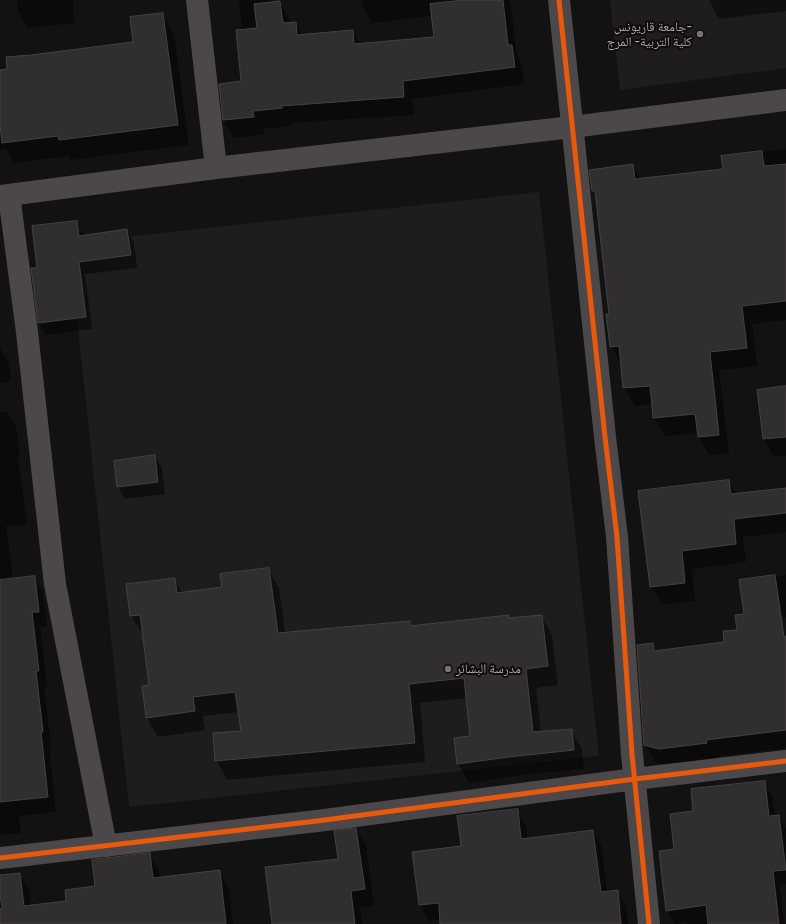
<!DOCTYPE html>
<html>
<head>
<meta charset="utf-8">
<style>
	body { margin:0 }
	canvas { display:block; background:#121212 }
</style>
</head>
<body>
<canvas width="786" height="924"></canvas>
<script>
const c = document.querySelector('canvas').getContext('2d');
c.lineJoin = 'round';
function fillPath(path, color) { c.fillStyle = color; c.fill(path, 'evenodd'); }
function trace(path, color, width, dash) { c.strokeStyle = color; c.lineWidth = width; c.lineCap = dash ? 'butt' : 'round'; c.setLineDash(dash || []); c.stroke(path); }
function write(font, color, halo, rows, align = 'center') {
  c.font = font + ' Cabin,"Noto Naskh Arabic",sans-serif'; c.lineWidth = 4; c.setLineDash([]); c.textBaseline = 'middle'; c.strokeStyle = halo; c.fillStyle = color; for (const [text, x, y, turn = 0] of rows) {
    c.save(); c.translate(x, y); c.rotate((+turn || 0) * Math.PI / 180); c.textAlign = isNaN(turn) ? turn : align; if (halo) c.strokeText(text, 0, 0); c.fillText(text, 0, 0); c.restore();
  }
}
fillPath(new Path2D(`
	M610 0H786V68L620 90Z
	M539 192 599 756 129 807 69 243Z`), '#1e1c1c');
fillPath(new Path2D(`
	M17 0H73L74 23 28 28 18 11Z
	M239 0H272V3L280 2 290 20V23H295L302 35 353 31 360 44 435 38 432 16 372 23 362 5 361 0H510L517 56 522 64 524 84 412 99 414 115 291 123V126L263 129 264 134 234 138 224 120 220 85 242 82V30Z
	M709 0H786V11L719 19Z
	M162 14 174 34 189 145 71 160 69 156 14 163 6 148 0 149V71L8 70 31 56 134 42Z
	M786 149V320L752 324 757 366 719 370 729 453 709 455 699 437 698 433 665 436 654 418 653 404 635 406 624 388 622 365 611 346 610 315 597 199 593 191 591 171 632 165 641 179 724 170 722 157Z
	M76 222 84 237 127 230 134 243 137 268 85 274 92 329 46 335 39 323 38 269Z
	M0 348 9 363 11 381 0 383Z
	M786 387V456L774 457 764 439 759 390Z
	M7 411 16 426 20 457H18L27 524 6 526 13 580 34 577 43 592 47 627H40L47 686H44L51 747H49L56 812 19 816 21 833 0 835V412Z
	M155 456 162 468 165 494 125 499 118 487Z
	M728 481 736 495 786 489V532L743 537 746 562 692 569 695 601 662 605 651 587Z
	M268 569 279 588 285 633 409 622 412 627 541 616 552 635 558 685 536 688 541 733 571 730 582 749 584 769 520 775 469 783 458 764 472 737 467 698 420 703 425 762 227 780 216 760 242 732 239 712 203 716 205 730 158 737 147 718 150 686 143 635 131 616 128 584 174 579 182 593 223 587Z
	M786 575V617L765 619 786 637V748L716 757V760L669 766 655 762 645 744 652 645 657 652 725 643 738 630 750 614 740 581Z
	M765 783 772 796 775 816H778L786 829V884H780L784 924H687L686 922 675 924 667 910 676 850 694 812Z
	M517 810 526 826 528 839 593 831 602 847 607 892 617 891 627 908 628 924H511L468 916 429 921 420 905 462 847Z
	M356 829 366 846 374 906 360 907 362 924H273L339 860Z
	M149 854 159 871 160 878 219 871 229 888 233 924H0V898H1L0 876 19 874 29 890 31 906 67 901 96 887Z`), '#0007');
const building = new Path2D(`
	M464 0H503L508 45H512L515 67 403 81 404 97 281 106 282 108 253 111 254 117 223 120 219 84 241 81 236 30 257 28 254 4 280 1 283 23 296 22 297 35 353 30 354 44 434 37 430 4Z
	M163 13 178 125 59 140 58 136 2 143 0 126V70L7 69 6 57 31 55 133 42 130 17Z
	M762 151 764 166 786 164V301L742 306 747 348 710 352 719 435 698 437 695 414 653 418 650 386 623 388 619 346 610 347 606 314H609L595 191H592L589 170 633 164 635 179 723 169 721 156Z
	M77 221 79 236 127 229 131 255 79 262 86 317 38 323 31 268H37L32 226Z
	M786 386V437L763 439 757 390Z
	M155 455 158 482 117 487 114 461Z
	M729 480 731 494 786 488V513L734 519 736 544 682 551 685 583 650 587 638 491Z
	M269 568 278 633 410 621V626L509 615V618L542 615 548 666 526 669 533 732 572 729 574 750 509 757 457 764 454 738 470 736 464 678 409 684 415 743 215 761 213 733 241 731 235 692 193 697 195 711 146 718 142 686 149 685 140 615 130 616 126 584 175 578 177 593 222 587 220 574Z
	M775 575 784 637 786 636V730L706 740 707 743 659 749 644 745 637 645 653 643 654 651 724 642 723 631 737 630 735 615 744 614 739 580Z
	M35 576 39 612H32L39 671H36L43 732H41L48 797 0 802V580Z
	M765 781 769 816 779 815 786 870 773 871 779 924H708L706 905 666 911 659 851 674 849 670 814 693 811 691 789Z
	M518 809 521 839 593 830 601 892 618 890 621 924H440L439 903 419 905 412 852 461 846 457 816Z
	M356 828 365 889 351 891 355 924H272L265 867 338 859 334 831Z
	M150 853 153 878 220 870 226 924H0V909L2 908 0 895V875L20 873 24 906 66 901 65 890 95 886 92 860Z`);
fillPath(building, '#302e2f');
trace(building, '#464044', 1);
trace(new Path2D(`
	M197 0 216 168
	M559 0 605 437 617 537 632 754 649 924
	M9 195 27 332 55 584 106 846
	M0 196 216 168 572 127 786 100
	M0 858 317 821 635 779 786 761`), '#4c4849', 22);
trace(new Path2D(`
	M559 0 605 437 617 537 632 754 649 924
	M0 858 317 821 635 779 786 761`), '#e8590c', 5);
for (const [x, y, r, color] of [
	[700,34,4,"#7b7075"],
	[448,669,4,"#7b7075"]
]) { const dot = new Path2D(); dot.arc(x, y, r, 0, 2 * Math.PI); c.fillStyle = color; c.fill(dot); trace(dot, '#0e0c0d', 1.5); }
write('13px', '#b4a2ab', '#0e0c0d', [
	["جامعة قاريونس-",692,27],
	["كلية التربية- المرج",692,42],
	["مدرسة البشائر",456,669,"left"]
], 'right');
</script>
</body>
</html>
